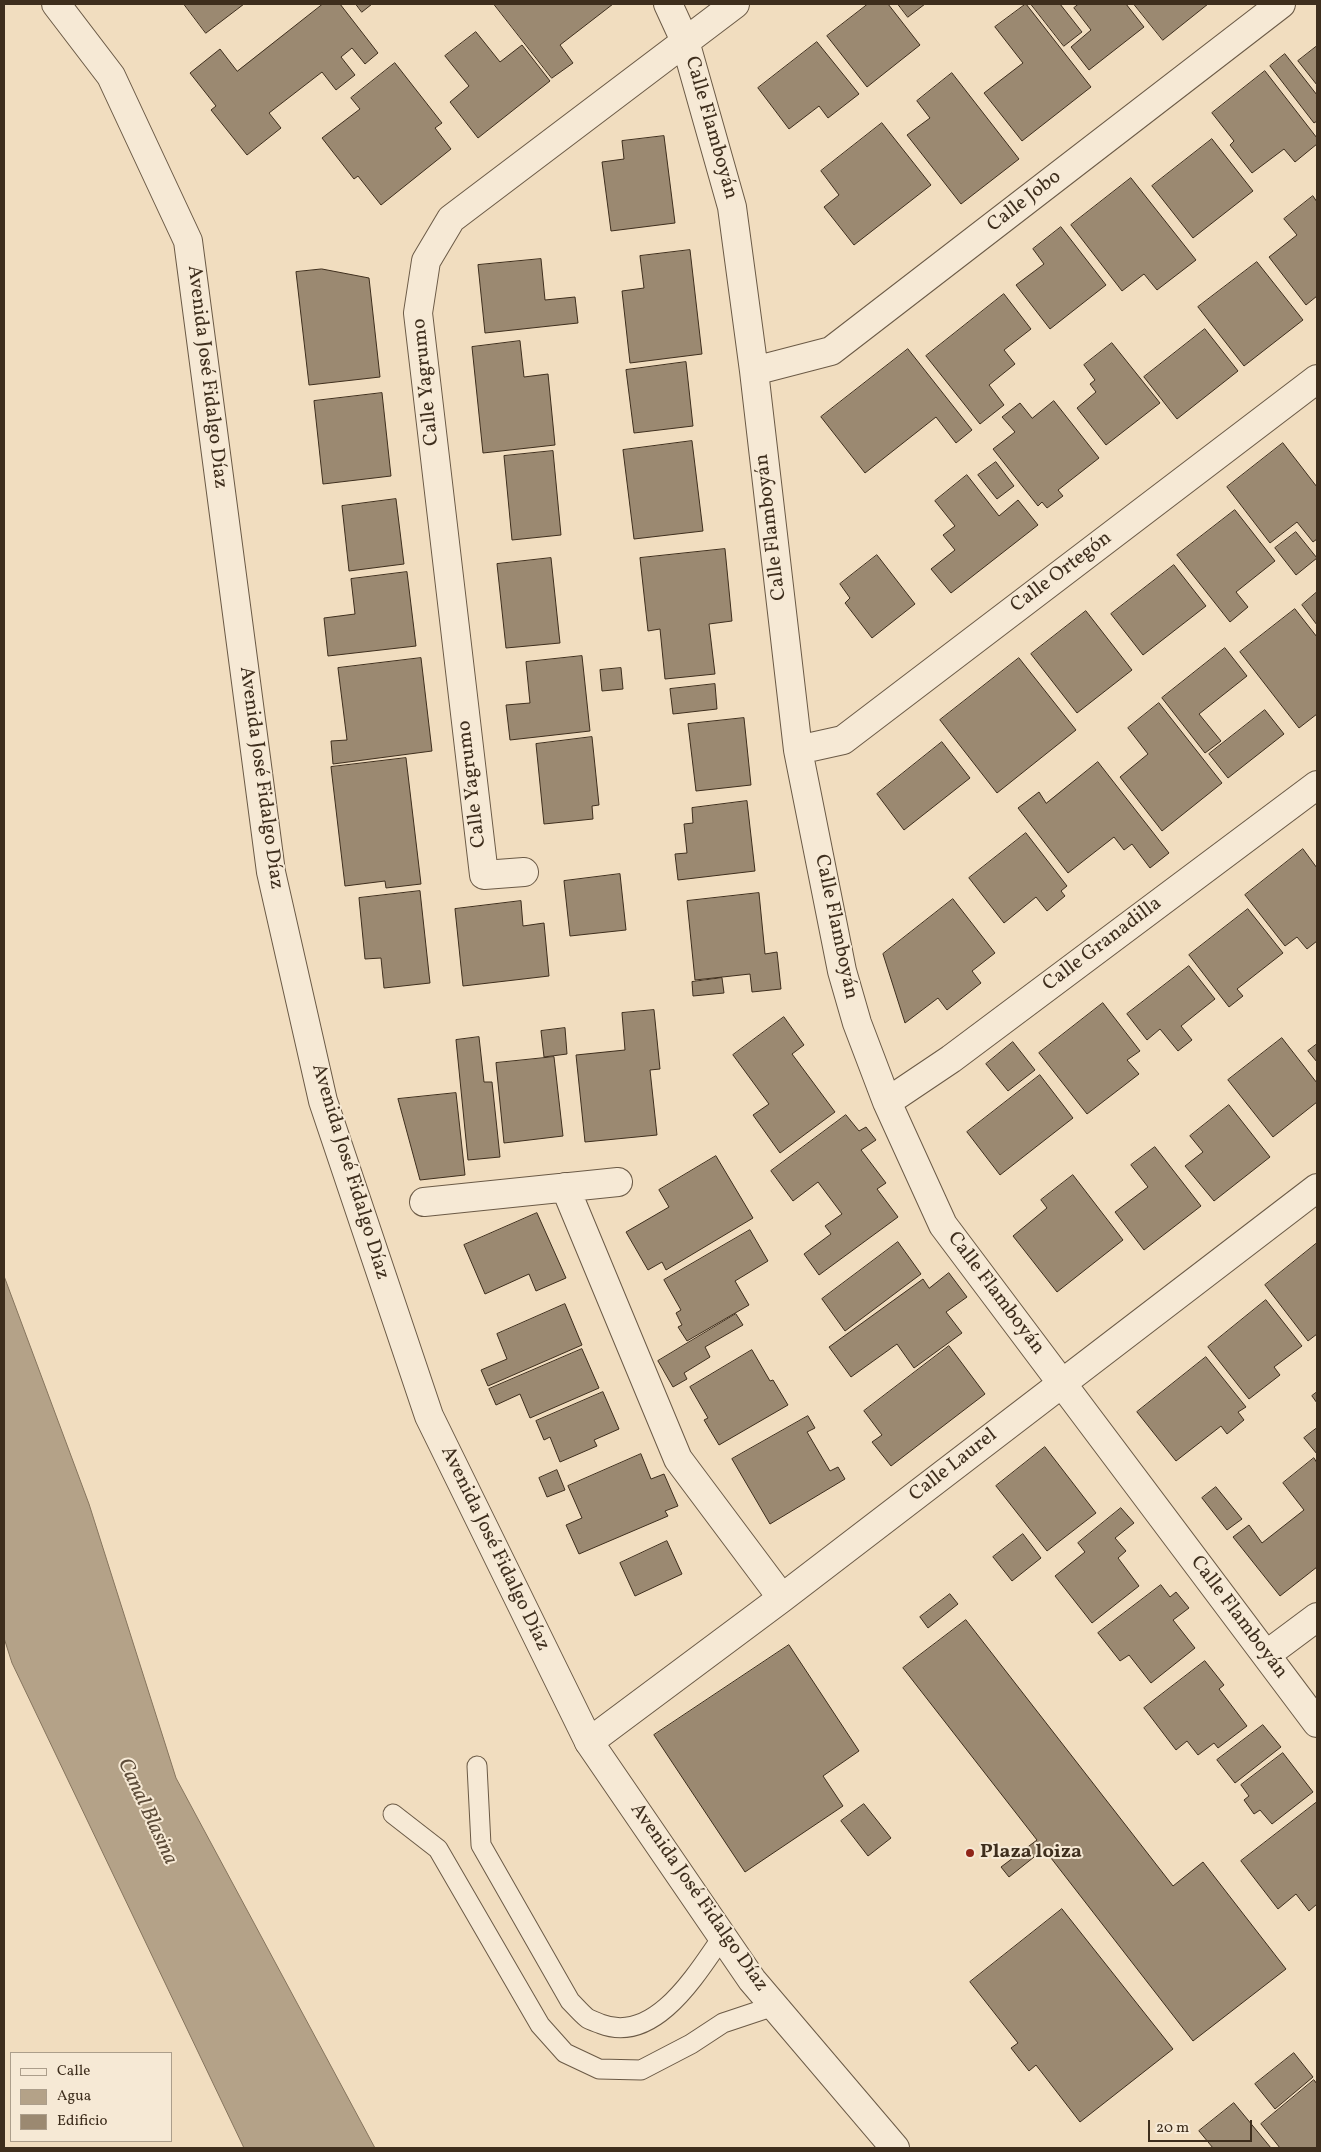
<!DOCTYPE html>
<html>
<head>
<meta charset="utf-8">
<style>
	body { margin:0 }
	#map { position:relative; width:1321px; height:2152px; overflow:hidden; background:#f1ddbf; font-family:Vollkorn,serif }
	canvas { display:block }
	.frame { position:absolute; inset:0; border:5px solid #3e2e1d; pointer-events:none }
	.legend { position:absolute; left:10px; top:2052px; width:162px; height:90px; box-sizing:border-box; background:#f6e9d5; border:1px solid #ac9e8b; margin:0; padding:6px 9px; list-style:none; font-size:15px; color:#3e2e1d }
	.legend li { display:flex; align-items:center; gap:10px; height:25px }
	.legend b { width:25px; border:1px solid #ac9e8b }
	.scale { position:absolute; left:1148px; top:2120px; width:104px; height:22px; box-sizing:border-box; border:2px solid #3e2e1d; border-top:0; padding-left:6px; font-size:15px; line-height:18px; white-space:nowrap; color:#3e2e1d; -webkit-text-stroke:4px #f6e9d5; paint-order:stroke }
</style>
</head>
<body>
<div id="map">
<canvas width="1321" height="2152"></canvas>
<div class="frame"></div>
<ul class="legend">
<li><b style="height:6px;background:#f6e9d5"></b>Calle</li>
<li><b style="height:14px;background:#b4a288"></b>Agua</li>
<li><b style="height:14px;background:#9b8971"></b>Edificio</li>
</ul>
<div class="scale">20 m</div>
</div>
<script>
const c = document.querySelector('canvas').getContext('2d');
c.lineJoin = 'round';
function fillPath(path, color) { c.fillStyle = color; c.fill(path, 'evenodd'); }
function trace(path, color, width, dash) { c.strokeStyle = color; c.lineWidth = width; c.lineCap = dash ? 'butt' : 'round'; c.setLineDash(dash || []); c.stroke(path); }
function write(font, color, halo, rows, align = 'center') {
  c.font = font + ' Vollkorn,serif'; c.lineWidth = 4; c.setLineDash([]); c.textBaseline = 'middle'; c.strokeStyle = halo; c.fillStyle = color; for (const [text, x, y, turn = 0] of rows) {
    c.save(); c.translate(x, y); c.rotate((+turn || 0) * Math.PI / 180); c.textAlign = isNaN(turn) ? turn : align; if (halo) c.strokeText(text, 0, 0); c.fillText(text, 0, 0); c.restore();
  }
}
const water = new Path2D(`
	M4 1276 89 1504 176 1778 375 2148H244L12 1663 4 1638Z`);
fillPath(water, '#b4a288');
trace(water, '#85745d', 1);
const building = new Path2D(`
	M184 4H244L206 33Z
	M323 4H340L378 53 365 64 352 48 341 57 355 75 336 90 322 72 269 113 281 128 247 155 211 110 216 106 190 73 220 49 237 71Z
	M356 4H372L362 12Z
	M494 4H613L560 45 573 63 552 78Z
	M868 4H888L920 45 867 87 827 36Z
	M898 4H925L908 17Z
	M1026 4 1091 87 1022 141 984 93 1023 63 995 27Z
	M1031 4H1060L1082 32 1064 46Z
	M1079 4H1126L1144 27 1089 70 1071 47 1091 30 1074 8Z
	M1134 4H1208L1163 40Z
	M476 32 500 62 522 45 550 81 478 138 450 102 469 86 445 56Z
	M817 42 859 94 828 118 819 106 789 129 758 88Z
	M1317 46V85L1298 61Z
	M1285 54 1317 95V121L1314 123 1270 66Z
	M395 63 442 123 435 128 451 149 381 205 358 176 354 179 322 138 360 109 351 98Z
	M1265 71 1317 138V144L1295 162 1284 149 1252 173 1230 145 1234 141 1212 113Z
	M952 73 1019 159 961 204 907 135 930 118 917 101Z
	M882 123 931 185 854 245 824 207 839 195 821 171Z
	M664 136 675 223 611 231 602 162 624 159 622 141Z
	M1212 139 1253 191 1193 238 1152 186Z
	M1131 178 1196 260 1157 290 1144 274 1122 291 1071 225Z
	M1313 196 1317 202V296L1306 305 1269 257 1297 235 1284 219Z
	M1061 227 1106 285 1050 329 1016 285 1044 264 1033 249Z
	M690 250 702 354 630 363 622 291 644 288 640 256Z
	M541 259 545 300 575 297 578 323 485 333 478 265Z
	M1257 262 1303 320 1244 366 1198 307Z
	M322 269 369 278 380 377 309 385 296 272Z
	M1004 294 1031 329 1004 350 1015 364 989 385 1004 405 980 424 926 356Z
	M1205 329 1238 371 1177 419 1144 377Z
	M520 341 524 377 548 374 555 445 483 453 472 347Z
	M1112 343 1160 403 1106 445 1077 408 1096 392 1090 384 1095 380 1084 365Z
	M908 349 972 430 956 443 936 417 865 473 821 417Z
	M686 362 693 426 634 433 626 370Z
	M382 393 391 476 323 484 314 401Z
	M1054 401 1099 458 1058 490 1063 496 1047 508 1042 502 1038 506 993 449 1015 432 1002 417 1020 403 1032 418Z
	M692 441 703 531 634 539 623 450Z
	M1283 443 1317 487V539L1313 542 1297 522 1270 543 1227 487Z
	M553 451 561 535 512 540 504 456Z
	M996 462 1014 486 997 499 978 475Z
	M967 475 999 516 1018 500 1038 525 951 593 931 569 955 550 943 535 955 526 935 501Z
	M396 499 404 564 349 571 342 506Z
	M1235 510 1275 561 1236 592 1248 607 1230 622 1177 555Z
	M1296 532 1317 558 1296 575 1275 548Z
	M725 549 732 621 709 624 715 674 665 679 660 629 648 631 640 558Z
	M877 555 915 604 872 638 845 603 850 598 840 584Z
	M551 558 560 643 506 648 497 564Z
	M1174 565 1206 606 1143 655 1111 614Z
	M407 572 416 646 328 656 324 618 355 614 351 579Z
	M1317 592V625L1302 605Z
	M1295 609 1317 637V714L1299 728 1240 652Z
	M1086 611 1132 670 1077 713 1031 654Z
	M1225 648 1247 676 1199 714 1221 741 1205 753 1162 698Z
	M582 656 590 731 510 740 506 705 530 703 526 662Z
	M421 658 432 751 333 764 331 741 347 740 338 668Z
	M1019 658 1076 730 997 793 940 720Z
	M621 668 623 689 602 691 600 670Z
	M715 684 717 709 673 714 670 689Z
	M1159 703 1222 783 1162 831 1120 777 1148 754 1128 728Z
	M1265 710 1284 734 1228 778 1209 754Z
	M744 718 751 785 696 791 688 724Z
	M592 737 599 805 592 806 593 819 544 824 536 744Z
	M942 742 970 778 904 830 877 794Z
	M406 758 421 884 386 888 385 881 345 886 331 767Z
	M1098 762 1169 853 1150 868 1132 844 1124 850 1114 837 1068 873 1018 808 1039 792 1046 803Z
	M747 801 755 871 678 880 675 854 687 853 684 824 693 823 692 808Z
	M1026 833 1067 886 1061 891 1065 896 1047 911 1036 897 1004 923 969 878Z
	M1303 849 1317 868V941L1307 949 1297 937 1285 946 1245 895Z
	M620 874 626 930 570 936 564 881Z
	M420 891 430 983 384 988 381 958 365 959 359 898Z
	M759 893 765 954 777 952 781 989 752 992 750 974 695 980 687 901Z
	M953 899 995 953 972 971 981 983 947 1010 938 998 905 1023 883 954Z
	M521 901 523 926 544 923 549 976 463 986 455 909Z
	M1248 909 1283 953 1237 989 1243 996 1229 1007 1189 955Z
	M1189 966 1215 999 1181 1026 1192 1040 1178 1051 1160 1029 1147 1040 1127 1014Z
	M722 978 724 993 693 996 692 982Z
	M1103 1003 1140 1051 1127 1060 1139 1074 1087 1114 1039 1053Z
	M654 1010 660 1069 650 1070 657 1135 585 1142 576 1055 625 1050 622 1013Z
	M784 1017 804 1045 792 1054 835 1112 780 1153 753 1115 769 1104 733 1055Z
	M565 1028 567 1054 544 1057 541 1031Z
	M479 1037 484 1082H492L500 1157 468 1160 456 1040Z
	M1282 1038 1317 1083V1102L1273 1137 1228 1080Z
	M1013 1042 1035 1070 1008 1091 986 1064Z
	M1317 1044V1062L1308 1051Z
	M554 1057 563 1136 504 1143 496 1063Z
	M1040 1075 1073 1118 1000 1175 967 1132Z
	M456 1093 465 1175 420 1180 398 1099Z
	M1229 1105 1270 1157 1214 1201 1185 1166 1203 1152 1190 1136Z
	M846 1115 859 1131 866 1127 876 1140 861 1150 886 1183 877 1189 898 1217 819 1275 804 1254 831 1234 825 1226 842 1214 818 1182 793 1201 771 1171Z
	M1155 1147 1201 1206 1144 1250 1115 1212 1148 1187 1131 1165Z
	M716 1156 753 1218 666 1270 662 1262 648 1270 626 1232 669 1207 659 1190Z
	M1073 1175 1123 1240 1057 1292 1013 1236 1047 1208 1041 1200Z
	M537 1213 566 1278 536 1291 529 1274 485 1294 464 1245Z
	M750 1230 768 1261 735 1281 749 1305 687 1341 678 1327 682 1325 676 1313 681 1310 664 1280Z
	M898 1242 921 1274 845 1331 822 1299Z
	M1317 1243V1334L1308 1341 1265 1285Z
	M949 1273 967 1297 946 1312 962 1333 914 1368 897 1344 851 1377 829 1347 923 1279 929 1288Z
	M1266 1300 1302 1346 1274 1367 1280 1375 1249 1399 1208 1347Z
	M565 1304 582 1345 488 1386 481 1370 507 1359 497 1334Z
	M736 1314 743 1325 705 1347 710 1357 684 1373 687 1379 673 1387 658 1361Z
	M949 1346 985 1394 891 1466 872 1442 882 1435 864 1411Z
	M582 1349 599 1388 530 1418 520 1394 496 1405 489 1389Z
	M752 1350 770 1381 773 1380 788 1405 719 1445 704 1420 708 1418 690 1387Z
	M1206 1357 1246 1407 1238 1412 1244 1420 1227 1434 1221 1426 1176 1461 1137 1412Z
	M603 1392 619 1429 594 1440 597 1446 560 1462 550 1437 544 1440 536 1421Z
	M1317 1392V1403L1312 1396Z
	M808 1416 815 1428 807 1432 830 1471 838 1467 845 1479 770 1524 732 1459Z
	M1317 1428V1454L1304 1438Z
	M1045 1447 1096 1513 1047 1551 996 1486Z
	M641 1454 651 1479 664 1474 678 1506 665 1511 668 1516 579 1554 566 1525 582 1518 568 1486Z
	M1314 1458 1317 1463V1567L1280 1596 1233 1537 1249 1525 1262 1543 1304 1510 1283 1483Z
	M557 1470 565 1490 547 1497 539 1478Z
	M1216 1487 1242 1519 1227 1530 1202 1498Z
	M1121 1508 1134 1523 1115 1538 1126 1551 1118 1558 1139 1586 1092 1623 1055 1576 1085 1552 1078 1543Z
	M1023 1534 1041 1558 1012 1581 993 1557Z
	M667 1541 682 1574 635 1596 620 1563Z
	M1161 1585 1170 1597 1176 1592 1189 1608 1173 1620 1195 1648 1151 1683 1129 1655 1120 1661 1098 1633Z
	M950 1594 958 1604 928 1628 920 1617Z
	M966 1620 1173 1886 1203 1862 1286 1969 1193 2041 1044 1849 1009 1877 1001 1867 1037 1840 903 1668Z
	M789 1645 859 1751 823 1776 843 1806 745 1872 654 1735Z
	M1205 1661 1224 1685 1219 1689 1247 1726 1218 1748 1214 1743 1198 1755 1187 1741 1176 1750 1144 1708Z
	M1263 1725 1281 1747 1235 1783 1217 1760Z
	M1283 1753 1313 1792 1272 1824 1260 1810 1254 1814 1244 1800 1249 1796 1241 1785Z
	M1317 1802V1904L1309 1911 1296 1894 1278 1909 1241 1861Z
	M864 1804 891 1838 868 1856 841 1821Z
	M1062 1909 1173 2049 1080 2122 1036 2065 1029 2071 1011 2048 1018 2043 970 1982Z
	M1294 2053 1313 2077 1275 2109 1255 2084Z
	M1314 2080 1317 2084V2148H1280L1261 2124Z
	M1234 2103 1271 2148H1213L1199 2131Z`);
fillPath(building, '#9b8971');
trace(building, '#3e2e1d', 1);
const service = new Path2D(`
	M477 1766 481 1845 570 2001C575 2006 581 2013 587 2018 590 2020 596 2022 601 2024 655 2045 697 1973 723 1936
	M393 1814 438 1849 540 2025 565 2053 599 2069 641 2070 691 2044 723 2023 774 2006`);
const minor = new Path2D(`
	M668 4 685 41 732 207 754 371 798 750 842 971 857 1023 887 1102 943 1225 1317 1723
	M754 371 831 351 1281 4
	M798 750 843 740 1317 379
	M524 872 484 875 418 313 426 261 451 219 735 4
	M887 1102 951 1059 1317 785
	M565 1187 678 1459 782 1598
	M424 1202 618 1182
	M1266 1655 1317 1617
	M589 1742 782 1598 1317 1188`);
const tertiary = new Path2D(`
	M56 4 111 76 188 241 271 872 323 1101 429 1416 589 1742 752 1980 895 2148`);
trace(service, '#6b5a46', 21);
trace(minor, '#6b5a46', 30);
trace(tertiary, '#6b5a46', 30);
trace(service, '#f6e9d5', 19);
trace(minor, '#f6e9d5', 28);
trace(tertiary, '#f6e9d5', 28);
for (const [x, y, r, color] of [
	[970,1853,5,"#8f2418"]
]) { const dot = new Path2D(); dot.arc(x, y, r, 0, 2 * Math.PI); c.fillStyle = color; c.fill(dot); trace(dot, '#f6e9d5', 2); }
write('20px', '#3e2e1d', '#f6e9d5', [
	["Calle Flamboyán",710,128,74],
	["Calle Jobo",1025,202,-38],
	["Avenida José Fidalgo Díaz",206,377,83],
	["Calle Yagrumo",427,382,-96],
	["Calle Flamboyán",772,527,-97],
	["Calle Ortegón",1062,573,-37],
	["Avenida José Fidalgo Díaz",260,778,82],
	["Calle Yagrumo",473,784,-97],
	["Calle Flamboyán",835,927,78],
	["Calle Granadilla",1103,945,-37],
	["Avenida José Fidalgo Díaz",349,1172,73],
	["Calle Flamboyán",995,1294,53],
	["Calle Laurel",954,1466,-38],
	["Avenida José Fidalgo Díaz",494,1549,64],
	["Calle Flamboyán",1238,1618,53],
	["Avenida José Fidalgo Díaz",698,1898,55]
]);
write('bold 20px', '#3e2e1d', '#f6e9d5', [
	["Plaza loiza",980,1853]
], 'left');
write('italic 21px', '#5c4b38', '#f6e9d5', [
	["Canal Blasina",146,1812,65]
]);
</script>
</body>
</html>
